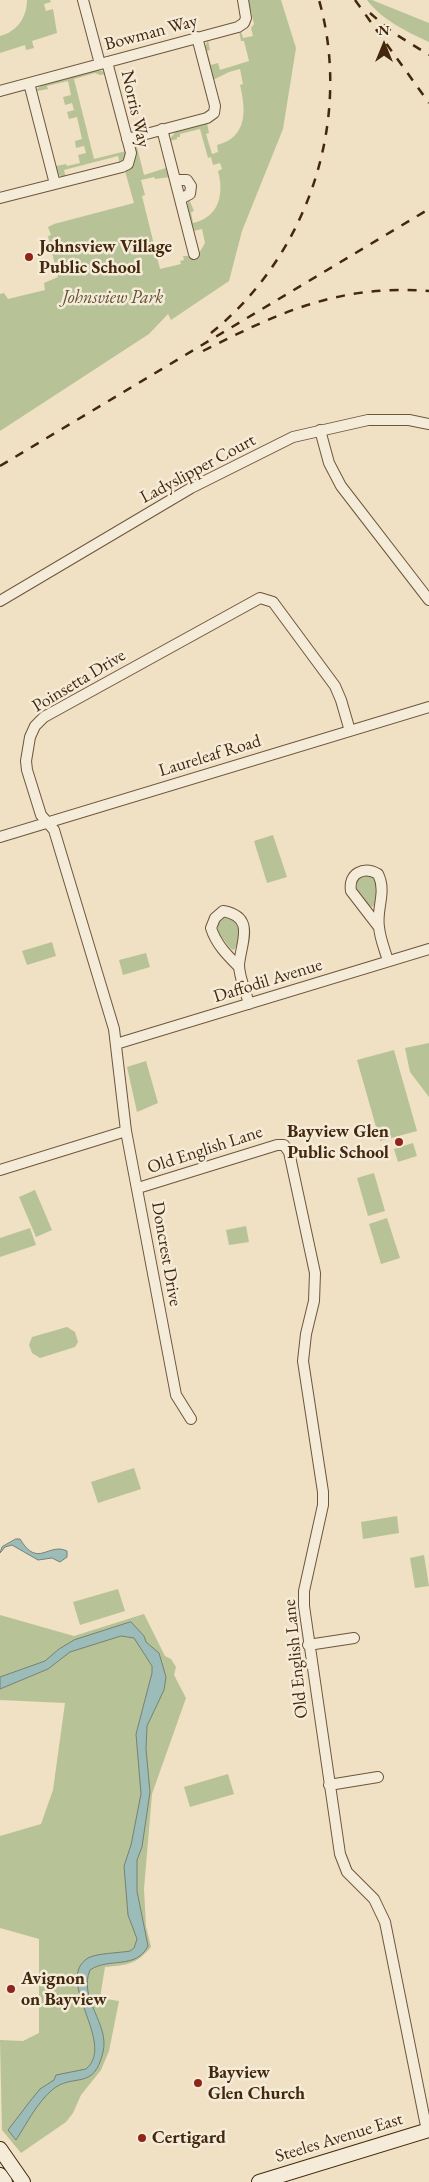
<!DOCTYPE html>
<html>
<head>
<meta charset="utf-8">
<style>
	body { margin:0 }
	#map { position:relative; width:429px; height:2182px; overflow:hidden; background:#f0e0c4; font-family:"EB Garamond",serif }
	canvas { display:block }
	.north { position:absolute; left:359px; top:20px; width:50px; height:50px; -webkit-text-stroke:4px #f5ebd9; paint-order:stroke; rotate:0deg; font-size:14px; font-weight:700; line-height:20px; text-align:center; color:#43280d }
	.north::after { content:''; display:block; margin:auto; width:18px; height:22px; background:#43280d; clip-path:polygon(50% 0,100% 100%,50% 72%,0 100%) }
</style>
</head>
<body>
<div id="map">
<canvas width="429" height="2182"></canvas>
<div class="north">N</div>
</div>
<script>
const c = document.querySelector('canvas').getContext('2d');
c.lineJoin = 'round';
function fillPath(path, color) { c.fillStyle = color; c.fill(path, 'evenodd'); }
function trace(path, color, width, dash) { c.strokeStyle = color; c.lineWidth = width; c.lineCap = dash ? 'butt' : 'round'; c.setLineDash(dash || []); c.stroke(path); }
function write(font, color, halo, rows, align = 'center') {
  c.font = font + ' "EB Garamond",serif'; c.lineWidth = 5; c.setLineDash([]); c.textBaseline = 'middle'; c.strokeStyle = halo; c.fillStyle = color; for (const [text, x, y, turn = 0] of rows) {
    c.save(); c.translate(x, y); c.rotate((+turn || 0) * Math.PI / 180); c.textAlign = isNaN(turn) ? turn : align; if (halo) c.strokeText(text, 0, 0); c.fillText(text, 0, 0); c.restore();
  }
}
fillPath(new Path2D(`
	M27 0H50L51 2 44 4 46 11 53 9 57 33 32 41 34 48 26 50 25 45 0 53V36C17 32 27 17 27 0Z
	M248 0H281L296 48 283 129 242 231 229 281 171 320 168 314 149 334 0 431V294L4 293 8 299 45 290 44 283 58 277 48 236 51 235 48 227 54 224 134 203 125 171 134 164 136 143 144 175 166 168V161L170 177 155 179 154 177 141 180 145 195 142 196 160 269 181 264 180 261 184 260 183 256H189L195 260 205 243 202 229 194 231 187 204 189 199 194 211 191 212 193 223C220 217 224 193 218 171L222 169 220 163 213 165 211 157 208 158 200 129 180 134V137H177V139L170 141V139L176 131 207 123 209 133 206 134 212 154 218 152 217 145C248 137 246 110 240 85L243 84 240 69 229 72 213 80 205 46 208 40 210 50 207 51 211 65 218 63 220 70 249 61 244 41H241L239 31H241L243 38 253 36 251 28 254 24Z
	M367 0H372L429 23V42C407 32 381 19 367 0Z
	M96 70 102 71 106 74 100 75 95 73 74 79 94 159 126 151 127 156 120 164 118 156 64 170 66 178C58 176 57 173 56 166L66 164 67 166 80 163 78 155 86 153 84 146 76 148 75 141 82 139 77 117 69 119 67 112 74 110 72 103 65 105 63 97 71 95 68 81 47 86 48 89 37 91V89L42 85Z
	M273 835 287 877 267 883 254 841Z
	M363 876H370L376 881V904L372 907 369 906 356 889 357 881Z
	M224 918C241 916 242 940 234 950L231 949 218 933V923Z
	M52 942 56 956 27 965 22 951Z
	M146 953 150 967 123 975 119 960Z
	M429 1043V1097L410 1072 405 1048Z
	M394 1050 417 1131 380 1141 357 1060Z
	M146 1061 158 1103 137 1112 127 1067Z
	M413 1143 417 1156 398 1162 394 1149Z
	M374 1173 385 1211 368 1216 357 1178Z
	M35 1190 52 1230 36 1237 19 1197Z
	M387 1218 400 1258 381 1264 369 1224Z
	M246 1226 249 1242 229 1245 226 1230Z
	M30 1228 36 1245 0 1257V1238Z
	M67 1327 75 1332 78 1342 75 1347 40 1358 32 1353 29 1345 32 1337Z
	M134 1468 141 1489 98 1503 91 1482Z
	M397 1516 399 1533 363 1539 361 1522Z
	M424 1555 429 1586 415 1588 410 1558Z
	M118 1589 125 1611 80 1625 73 1602Z
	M144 1614 165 1656 171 1659 176 1667 174 1675 186 1698 152 1794 144 1889 146 1926 151 1947C136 1965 127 1965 105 1967L100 1998 119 2001 109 2051 101 2070 81 2095 73 2113 66 2122 21 2153 2 2130 0 2040 23 2041 39 2033V1939L0 1928V1836L41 1824 53 1790 65 1703 0 1700V1615L74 1636Z
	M228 1774 234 1794 190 1807 184 1787Z`), '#b7c396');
const water = new Path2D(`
	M16 1539H20C38 1569 48 1542 67 1551V1557L60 1562 52 1558 38 1560 12 1545 5 1547 0 1553 2 1547Z
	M131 1622 144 1636 146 1642 159 1653 166 1677 164 1690 147 1726 146 1749 150 1792 142 1847 137 1860V1891L148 1946C136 1970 109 1957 90 1970 78 1999 110 2024 103 2052 94 2092 73 2072 52 2090 37 2103 27 2123 16 2140L8 2130 31 2100 40 2089 54 2080 56 2075 86 2069C117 2043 53 1980 88 1958 97 1953 120 1953 130 1951L134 1948 137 1939 128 1915 124 1866 131 1845 141 1794 136 1734 152 1673V1666L134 1638 121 1636 70 1652 48 1669 0 1689V1677L45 1661 59 1649 74 1640Z`);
fillPath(water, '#9bbcb8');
trace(water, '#788174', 1);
const minor = new Path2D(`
	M83 0 100 64
	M29 83 55 184
	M0 91 238 27 244 23 246 18 243 0
	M162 129 194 254
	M127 139 207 118 214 113 215 106 197 37
	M175 180H187L191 186 190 194 180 199
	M0 198 122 167 128 164 131 153 107 62
	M320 430 329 463 341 486 429 600
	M0 601 191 488 293 437 368 420H409L429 424
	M0 837 429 707
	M378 926 351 891C348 873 364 866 378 874 387 892 376 909 379 927 380 939 385 950 388 961
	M239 967C227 955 216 944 211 928L215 918 223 911C256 917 241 942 239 965 239 977 246 992 249 1004
	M116 1044 429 949
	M126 1131 114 1029 54 830 41 815 27 770 26 761 30 737 35 726 44 717 260 598 273 602 335 686 341 700 350 731
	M0 1170 126 1131 176 1395 191 1419
	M138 1188 277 1145H284L289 1152 315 1273 314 1301 306 1334 303 1361 323 1492V1505L304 1591V1606L340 1854 347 1872 374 1899 385 1922 427 2131
	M308 1645 354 1638
	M329 1785 378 1777`);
const secondary = new Path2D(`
	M0 2149 23 2182
	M0 2175 5 2182
	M259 2182 429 2130`);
trace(minor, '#6e563b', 12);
trace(secondary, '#43280d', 16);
trace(minor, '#f5ebd9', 10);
trace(secondary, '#f5ebd9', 14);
trace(new Path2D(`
	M355 0 429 103
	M370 13 392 32 429 55
	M211 333C308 255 353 120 319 0
	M203 351C280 312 340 284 429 291
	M0 466 429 209`), '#43280d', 2.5, [9, 9]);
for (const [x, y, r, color] of [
	[29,257,5,"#8f2418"],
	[399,1142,5,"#8f2418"],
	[11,1989,5,"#8f2418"],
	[198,2083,5,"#8f2418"],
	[142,2138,5,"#8f2418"]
]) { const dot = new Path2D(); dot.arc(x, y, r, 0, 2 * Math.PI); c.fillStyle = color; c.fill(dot); trace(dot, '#f5ebd9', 2); }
write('18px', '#43280d', '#f5ebd9', [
	["Bowman Way",151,33,-15],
	["Norris Way",135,109,77],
	["Ladyslipper Court",198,469,-28],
	["Poinsetta Drive",79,681,-31],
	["Laureleaf Road",210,756,-17],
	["Daffodil Avenue",268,981,-17],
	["Old English Lane",205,1150,-18],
	["Doncrest Drive",166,1254,80],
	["Old English Lane",296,1659,-96],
	["Steeles Avenue East",339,2138,-17]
]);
write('bold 18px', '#43280d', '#f5ebd9', [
	["Johnsview Village",39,247],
	["Public School",39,268],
	["Bayview Glen",389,1132,"right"],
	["Public School",389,1153,"right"],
	["Avignon",21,1979],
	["on Bayview",21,2000],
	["Bayview",208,2073],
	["Glen Church",208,2094],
	["Certigard",152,2138]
], 'left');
write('italic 18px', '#604f2f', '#f5ebd9', [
	["Johnsview Park",113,298]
]);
</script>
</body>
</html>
